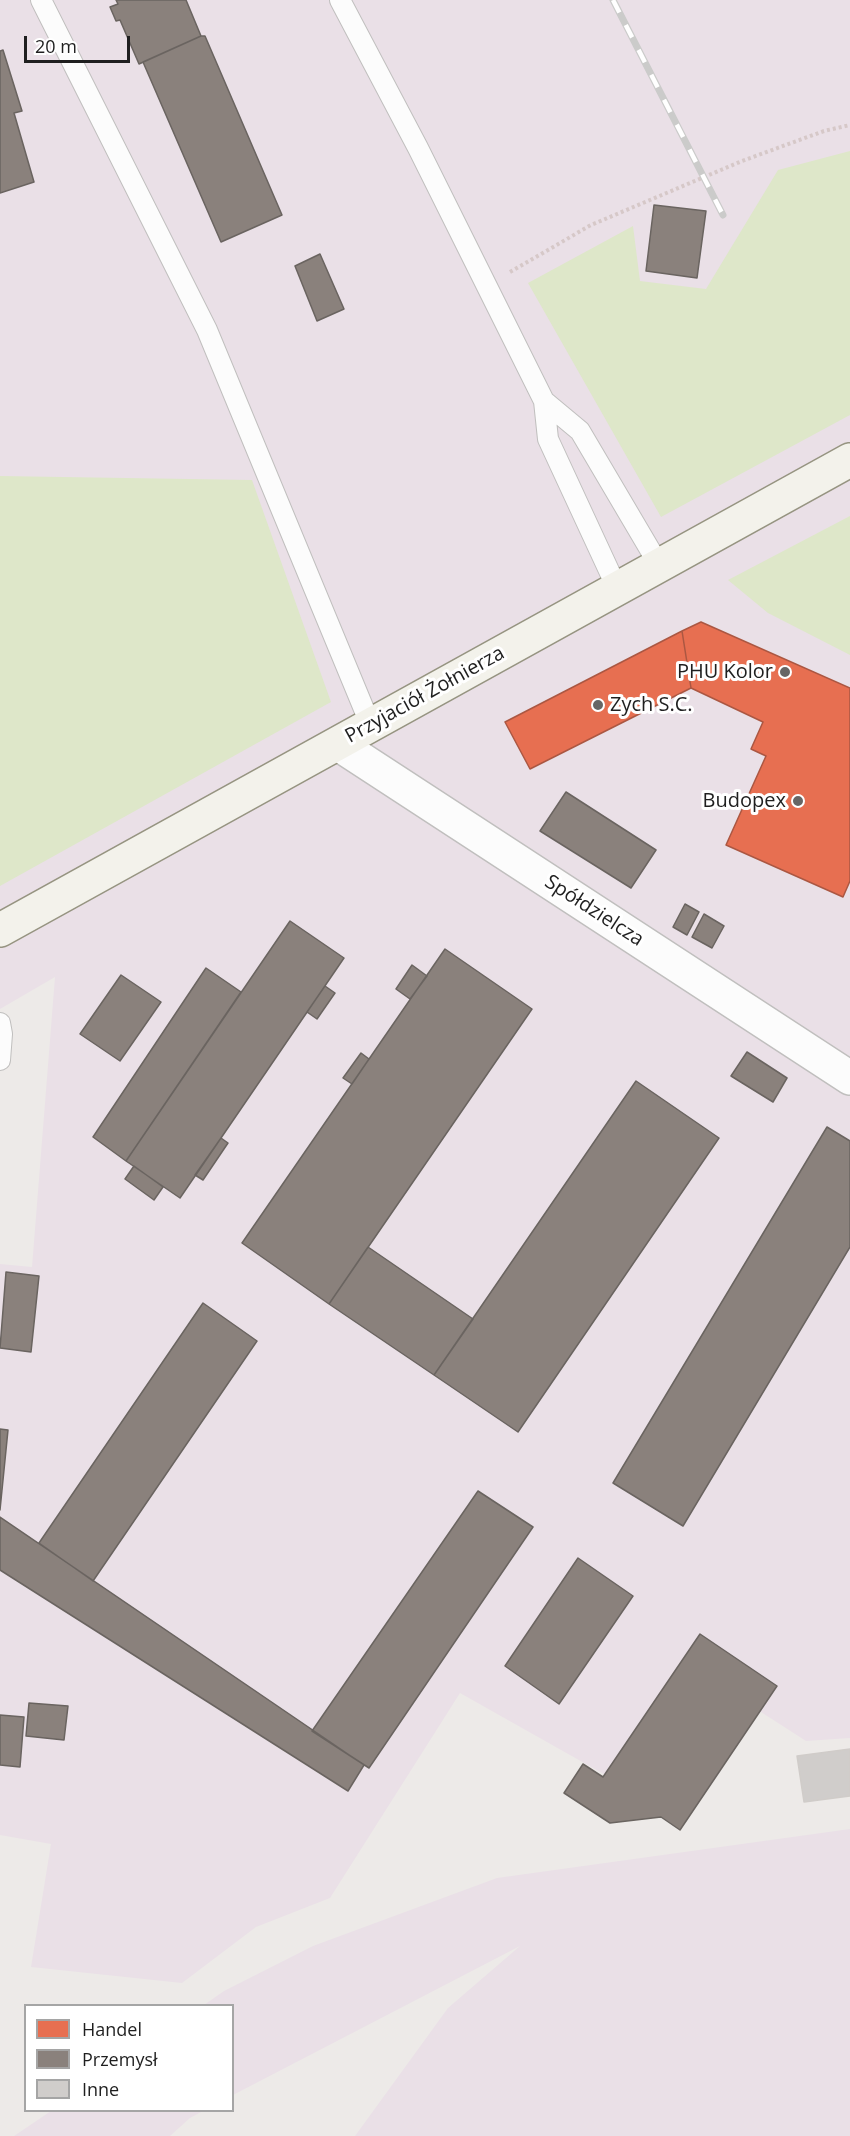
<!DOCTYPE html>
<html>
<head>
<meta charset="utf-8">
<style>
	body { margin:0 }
	#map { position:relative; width:850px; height:2136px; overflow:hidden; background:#edeae8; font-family:"Open Sans",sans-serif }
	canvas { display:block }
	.legend { position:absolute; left:24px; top:2004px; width:210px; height:108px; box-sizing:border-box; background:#fff; border:2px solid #a5a5a5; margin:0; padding:8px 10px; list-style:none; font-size:18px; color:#1f1f1f }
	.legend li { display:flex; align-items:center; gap:12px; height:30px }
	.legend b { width:30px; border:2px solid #a5a5a5 }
	.scale { position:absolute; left:24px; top:36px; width:106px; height:27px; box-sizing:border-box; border:3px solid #1f1f1f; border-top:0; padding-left:8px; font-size:18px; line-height:21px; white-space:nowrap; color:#1f1f1f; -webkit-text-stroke:4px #fff; paint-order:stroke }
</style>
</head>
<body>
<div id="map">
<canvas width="850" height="2136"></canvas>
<ul class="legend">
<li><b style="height:16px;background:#e76f51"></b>Handel</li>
<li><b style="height:16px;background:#8a817c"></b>Przemysł</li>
<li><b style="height:16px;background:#d0cdcb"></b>Inne</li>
</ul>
<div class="scale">20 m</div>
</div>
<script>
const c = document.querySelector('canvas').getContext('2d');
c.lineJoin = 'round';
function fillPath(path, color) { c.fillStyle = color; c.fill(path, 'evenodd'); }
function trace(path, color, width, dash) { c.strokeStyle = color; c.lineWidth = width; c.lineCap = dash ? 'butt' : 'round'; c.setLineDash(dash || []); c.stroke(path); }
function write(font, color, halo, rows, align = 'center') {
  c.font = font + ' "Open Sans",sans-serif'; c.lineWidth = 6; c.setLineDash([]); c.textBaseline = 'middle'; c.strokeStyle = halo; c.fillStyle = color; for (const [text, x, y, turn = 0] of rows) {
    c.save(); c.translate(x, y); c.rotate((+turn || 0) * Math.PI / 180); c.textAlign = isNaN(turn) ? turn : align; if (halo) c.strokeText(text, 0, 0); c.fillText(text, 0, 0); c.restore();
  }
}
fillPath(new Path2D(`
	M0 0H850V1738L806 1741 719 1685 648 1799 460 1693 330 1898 256 1927 182 1983 31 1967 51 1844 0 1835V1264L32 1267 55 977 0 1009Z
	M850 1829V2136H355L448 2008 520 1946 233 2095 232 2006 204 2005 224 1991 313 1946 497 1878Z
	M51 2111V2110L203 2111 190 2118 170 2136H14Z`), '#eae0e7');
fillPath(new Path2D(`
	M850 151V415L661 517 528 283 633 226 640 281 706 289 778 170Z
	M0 476 252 480 331 702 0 886Z
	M850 516V655L768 613 728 580Z`), '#dee7c9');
const shops = new Path2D(`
	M701 622 850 688V881L843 897 726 845 766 756 751 749 763 722 691 688 682 631Z
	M682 631 691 688 530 769 505 722Z`);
fillPath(shops, '#e76f51');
trace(shops, '#ab5742', 1.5);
const industry = new Path2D(`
	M116 0H186L201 36 139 64 120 20 116 21 110 7 118 4Z
	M201 36H205L282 215 221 242 143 62Z
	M3 50 22 111 14 113 34 182 0 193V51Z
	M654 205 706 211 697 278 646 271Z
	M320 254 344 309 317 321 295 266Z
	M566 792 656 850 631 888 540 831Z
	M685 904 699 912 687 935 673 927Z
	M704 914 724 926 712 948 692 937Z
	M290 921 344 958 180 1198 126 1161Z
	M445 949 532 1009 329 1304 242 1243Z
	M412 965 427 976 410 999 396 989Z
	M206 968 241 992 126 1161 93 1137Z
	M121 975 161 1002 120 1061 80 1034Z
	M325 986 335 993 317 1019 307 1012Z
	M747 1052 787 1078 773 1102 731 1076Z
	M361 1053 369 1059 352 1084 343 1078Z
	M636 1081 719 1138 518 1432 434 1375Z
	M827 1127 850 1141V1247L683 1526 613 1483Z
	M221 1138 228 1143 203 1180 195 1175Z
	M134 1166 163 1187 154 1200 125 1179Z
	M368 1247 473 1319 434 1375 329 1304Z
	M6 1272 39 1276 31 1352 0 1348Z
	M203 1303 257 1341 93 1581 39 1543Z
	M0 1429 8 1430 0 1510Z
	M478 1491 533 1527 369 1768 312 1731Z
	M0 1517 364 1765 348 1791 0 1570Z
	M578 1558 633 1596 559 1704 505 1666Z
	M700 1634 777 1686 680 1830 661 1817 610 1823 564 1793 583 1764 603 1777Z
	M29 1703 68 1706 64 1740 26 1736Z
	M0 1715 24 1717 20 1767 0 1765Z`);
fillPath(industry, '#8a817c');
trace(industry, '#6a6460', 1.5);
const building = new Path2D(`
	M850 1749V1796L804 1802 797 1756Z`);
fillPath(building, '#d0cdcb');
trace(building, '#d0ccc9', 1.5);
const service = new Path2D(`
	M41 0 207 330 371 726
	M340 0 418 148 544 401 548 439 617 588
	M544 401 580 431 659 565
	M0 1023 2 1034 0 1060`);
const minor = new Path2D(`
	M338 744 850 1078`);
const secondary = new Path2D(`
	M0 930 850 460`);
trace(service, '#c0bfbe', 22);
trace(minor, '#c0bfbe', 36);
trace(secondary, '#969481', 36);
trace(new Path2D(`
	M510 272 591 225 742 161 824 131 850 125`), '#d6c8c8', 4, [3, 3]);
trace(service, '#fcfcfc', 20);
trace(minor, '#fcfcfc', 33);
trace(secondary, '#f3f2eb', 33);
const rail = new Path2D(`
	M613 0 723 215`);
trace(rail, '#cbcbca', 7);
trace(rail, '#fff', 4.5, [14]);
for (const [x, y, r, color] of [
	[785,672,6,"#676665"],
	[598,705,6,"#676665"],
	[798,801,6,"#676665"]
]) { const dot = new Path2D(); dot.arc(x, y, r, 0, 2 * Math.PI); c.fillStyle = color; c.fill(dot); trace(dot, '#fff', 2); }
write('20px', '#1f1f1f', '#fff', [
	["PHU Kolor",773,672],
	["Zych S.C.",610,705,"left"],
	["Budopex",786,801]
], 'right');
write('20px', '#1f1f1f', '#fff', [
	["Przyjaciół Żołnierza",425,695,-29],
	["Spółdzielcza",594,911,33]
]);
</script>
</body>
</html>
